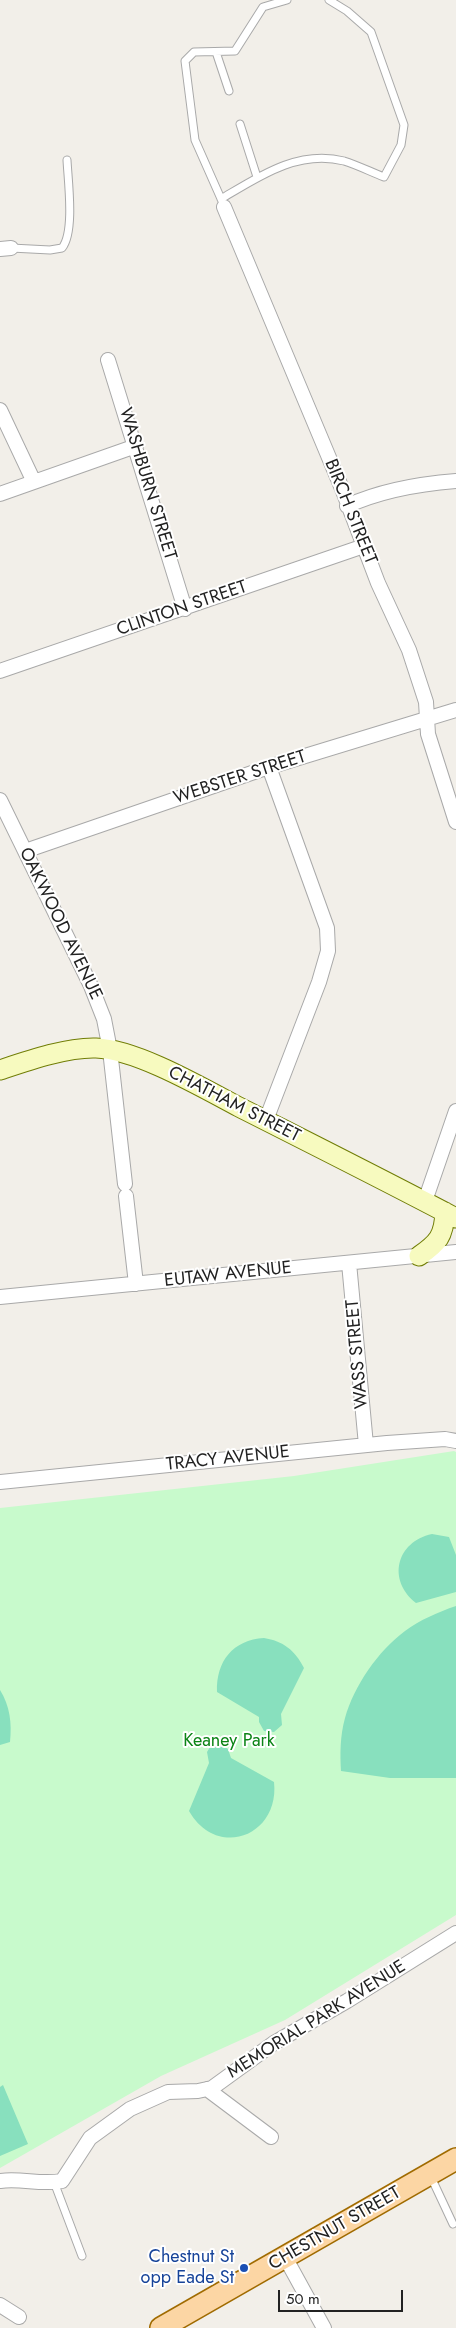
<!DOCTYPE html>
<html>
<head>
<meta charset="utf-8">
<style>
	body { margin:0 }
	#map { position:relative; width:456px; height:2328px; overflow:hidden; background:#f2efe9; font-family:Jost,sans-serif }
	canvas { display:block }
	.scale { position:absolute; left:278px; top:2290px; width:125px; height:22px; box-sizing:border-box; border:2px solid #222; border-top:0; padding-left:6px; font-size:15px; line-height:18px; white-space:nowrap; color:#222; -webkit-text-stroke:4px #fff; paint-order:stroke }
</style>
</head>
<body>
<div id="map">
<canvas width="456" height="2328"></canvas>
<div class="scale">50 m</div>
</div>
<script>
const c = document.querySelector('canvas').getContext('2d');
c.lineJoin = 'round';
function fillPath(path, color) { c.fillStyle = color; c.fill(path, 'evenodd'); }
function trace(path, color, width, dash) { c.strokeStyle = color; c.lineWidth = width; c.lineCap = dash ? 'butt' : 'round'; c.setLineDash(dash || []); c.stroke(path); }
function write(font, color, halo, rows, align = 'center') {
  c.font = font + ' Jost,sans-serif'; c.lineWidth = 4; c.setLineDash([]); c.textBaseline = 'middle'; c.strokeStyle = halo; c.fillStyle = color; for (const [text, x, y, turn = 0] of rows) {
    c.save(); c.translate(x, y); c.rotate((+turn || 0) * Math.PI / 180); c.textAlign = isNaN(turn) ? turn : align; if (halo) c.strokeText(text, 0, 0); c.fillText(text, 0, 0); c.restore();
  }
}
fillPath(new Path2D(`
	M454 1451 456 1452V1915L285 2020 161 2076 0 2168V1508L294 1476Z`), '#c8facc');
fillPath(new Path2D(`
	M432 1534 449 1537 456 1555V1592L416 1603C387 1580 396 1542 432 1534Z
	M456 1606V1778H390L341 1771C340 1754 340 1736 345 1718 354 1686 378 1651 405 1631 420 1620 438 1612 456 1606Z
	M264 1638C283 1641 295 1650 304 1668L281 1714 282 1725 274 1732 264 1731 259 1722V1717L217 1692C216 1661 233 1640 264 1638Z
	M0 1690C10 1706 12 1723 10 1742L0 1745Z
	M220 1744 228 1749 231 1758 274 1782C280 1836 217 1860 189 1811L209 1763 207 1752 210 1747Z
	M3 2085 28 2144 0 2156V2087Z`), '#88e0be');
const service = new Path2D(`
	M216 52 229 91
	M240 124 257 177
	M221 199C258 177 298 149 344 161 357 165 371 172 384 177L401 145 404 125 371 32 347 11 329 0
	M222 201 195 140 185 61 194 52 235 51 263 7 287 0
	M11 248 50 250 62 248C75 232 68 181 67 160
	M431 2177 453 2224
	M54 2182 82 2256`);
const minor = new Path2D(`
	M224 207 343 491 378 583 409 650 426 702 428 734 456 822
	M0 249 11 248
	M108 360 185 609
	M0 410 34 482
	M0 494 136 446
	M347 506C382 490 418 484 456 481
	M0 671 364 546
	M0 800 91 986 104 1019 110 1050 125 1184
	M25 851 269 767 456 710
	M266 1120 319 982 328 951 327 928 269 767
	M126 1196 136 1284
	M425 1201 456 1111
	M349 1263 366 1445
	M0 1297 456 1252
	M0 1482 387 1443 445 1439 456 1441
	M207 2089 271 2137
	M0 2181C21 2178 41 2185 62 2181L90 2138 130 2109 168 2092 198 2091 212 2088 274 2043 347 2001 456 1933
	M285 2257 324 2328
	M0 2305 19 2317`);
const secondary = new Path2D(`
	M0 1070C27 1061 67 1047 96 1048 136 1049 203 1088 239 1107 312 1144 384 1180 456 1218
	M419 1256C438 1243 444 1236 445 1212`);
const primary = new Path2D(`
	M161 2328 456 2159`);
trace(service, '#a9a9a9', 9);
trace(minor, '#a9a9a9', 16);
trace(secondary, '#707d05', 21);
trace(primary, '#a06b00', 24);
trace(service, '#fff', 7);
trace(minor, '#fff', 14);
trace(secondary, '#f7fabf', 19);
trace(primary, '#fcd6a4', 21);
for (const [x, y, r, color] of [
	[244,2268,5,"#1a4fb4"]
]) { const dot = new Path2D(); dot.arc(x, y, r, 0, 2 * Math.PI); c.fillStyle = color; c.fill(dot); trace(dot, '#fff', 2); }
write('18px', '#222', '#fff', [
	["WASHBURN STREET",147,484,73],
	["BIRCH STREET",350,512,68],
	["CLINTON STREET",182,609,-19],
	["WEBSTER STREET",240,778,-18],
	["OAKWOOD AVENUE",60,924,64],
	["CHATHAM STREET",234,1105,27],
	["EUTAW AVENUE",228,1275,-6],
	["WASS STREET",358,1354,-95],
	["TRACY AVENUE",228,1459,-6],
	["MEMORIAL PARK AVENUE",317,2020,-32],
	["CHESTNUT STREET",335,2229,-30]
]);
write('18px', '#0c8416', '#fff', [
	["Keaney Park",229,1742]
]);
write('18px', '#164399', '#fff', [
	["Chestnut St",234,2258],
	["opp Eade St",234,2279]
], 'right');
</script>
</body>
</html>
